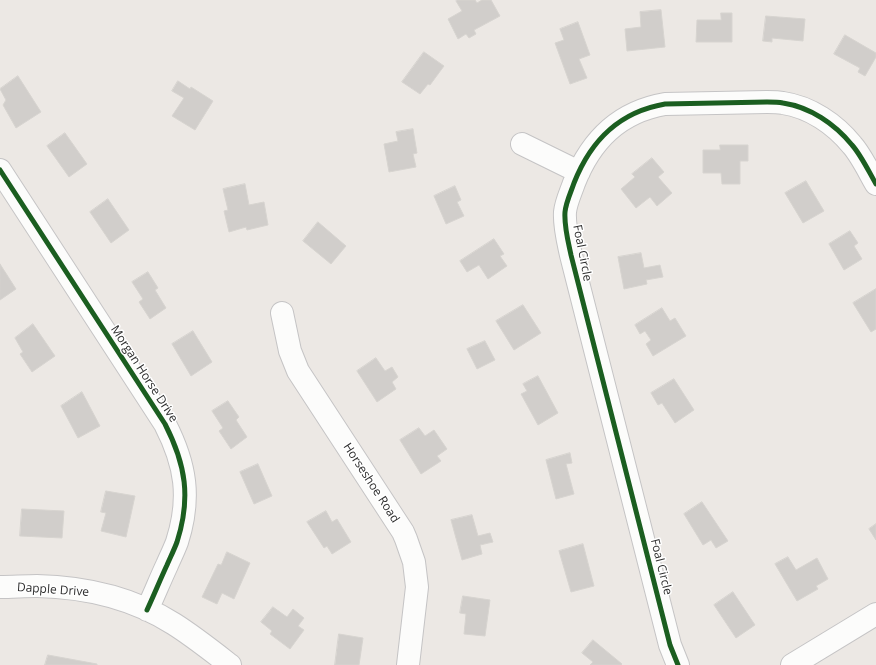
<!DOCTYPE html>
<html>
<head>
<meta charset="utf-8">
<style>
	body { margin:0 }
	canvas { display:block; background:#ece8e4 }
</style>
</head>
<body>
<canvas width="876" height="665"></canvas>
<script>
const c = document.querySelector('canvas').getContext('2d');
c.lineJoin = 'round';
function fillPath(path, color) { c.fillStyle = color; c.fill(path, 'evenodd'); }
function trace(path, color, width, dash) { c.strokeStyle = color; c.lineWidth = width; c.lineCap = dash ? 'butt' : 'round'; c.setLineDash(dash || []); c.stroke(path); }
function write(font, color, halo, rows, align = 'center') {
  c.font = font + ' "Open Sans",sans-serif'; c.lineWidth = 3; c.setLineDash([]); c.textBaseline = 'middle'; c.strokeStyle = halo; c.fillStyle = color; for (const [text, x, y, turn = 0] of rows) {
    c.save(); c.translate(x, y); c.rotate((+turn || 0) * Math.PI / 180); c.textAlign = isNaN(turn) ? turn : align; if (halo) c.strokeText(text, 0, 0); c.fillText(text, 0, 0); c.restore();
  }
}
const building = new Path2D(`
	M457 0H475L477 3 482 0H491L500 16 474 30 476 34 469 38 466 34 458 39 448 19 462 11 456 1Z
	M661 10 665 47 627 51 625 29 641 27 640 12Z
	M721 13H732V42H696L697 20H721Z
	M766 16 805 19 803 41 772 38V42L763 41Z
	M578 22 590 55 579 59 587 78 570 84 555 43 564 40 560 29Z
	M845 35 876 53V57L865 76 858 72 860 68 834 54Z
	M424 52 444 66 430 85 428 84 420 94 402 82Z
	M18 76 41 112 16 128 3 105 6 100 0 89Z
	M178 81 190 89 191 87 213 101 195 130 172 116 184 98 172 91Z
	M413 129 417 153 413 154 416 167 389 172 384 144 398 141 396 132Z
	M65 133 87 164 69 177 47 146Z
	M720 145H748V161H740V184H722L721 173H703V150H720Z
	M652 158 664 172 658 177 672 193 657 206 650 197 636 208 621 189 635 177 632 174Z
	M806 181 824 211 803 223 785 193Z
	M245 184 249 205 264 202 268 225 247 230 246 227 229 232 224 211 228 210 223 189Z
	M455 186 461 200 457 202 464 216 446 224 434 196Z
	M108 199 129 230 111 243 90 212Z
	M318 222 346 246 331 264 303 241Z
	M850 231 858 243 854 246 862 259 844 270 829 244Z
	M494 239 504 254 500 256 507 266 488 279 479 265 467 272 460 261Z
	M641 253 644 268 660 265 663 277 646 280 647 284 624 289 618 257Z
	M0 264 16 289 0 300Z
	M148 272 158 288 155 290 166 308 150 319 139 302 143 299 132 282Z
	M876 289V329L871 332 853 303Z
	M523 305 541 333 514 350 496 321Z
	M662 308 670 321 675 318 686 336 653 356 646 344 651 340 645 331 640 334 635 325Z
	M33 324 55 356 32 372 20 354 23 352 15 338Z
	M193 331 212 362 191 376 172 344Z
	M485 341 495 360 477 369 467 349Z
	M376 358 385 371 392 367 398 377 392 382 396 389 377 402 357 371Z
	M538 376 558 413 538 425 521 394 527 391 523 384Z
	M674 379 694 410 675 423 662 403 658 405 651 393Z
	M82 392 100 426 78 438 61 406Z
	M228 401 239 417 236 420 247 437 231 449 219 431 223 428 212 411Z
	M419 428 425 436 434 430 447 449 437 456 441 461 421 474 400 440Z
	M570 453 572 463 566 464 574 494 556 499 546 460Z
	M258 464 272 496 254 504 240 472Z
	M106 491 135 496 126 537 101 531 106 513 101 512Z
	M702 502 728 541 716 548 711 540 703 545 684 514Z
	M22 509 64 511 62 538 20 536Z
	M326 511 332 522 337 519 351 542 332 554 327 546 324 548 307 522Z
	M472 515 478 536 490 533 493 542 480 545 482 554 462 560 451 520Z
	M876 524V540L869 529Z
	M583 544 594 586 571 592 559 551Z
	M227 552 250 563 234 599 222 593 217 604 202 597 218 564 221 565Z
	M788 557 796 570 817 558 828 579 816 586 818 589 797 601 775 564Z
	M733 592 755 625 736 638 714 605Z
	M463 596 490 600 485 636 464 634 466 614 460 613Z
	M273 607 287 617 293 609 304 618 298 626 304 630 290 649 270 634 272 631 261 622Z
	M339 634 363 638 359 665H335Z
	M593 640 622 664 621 665H590L593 662 582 653Z
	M48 655 97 664V665H45Z`);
fillPath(building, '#d1cecb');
trace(building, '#d7d4d0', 1);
const minor = new Path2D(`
	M522 144 579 172
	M0 170 165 424C186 465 191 498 177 542 174 550 170 558 167 565 160 580 154 595 147 610
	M282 313 290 351 298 371 403 532 406 539 414 562 417 587 408 665
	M0 587C12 587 25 586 37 586 84 587 133 598 174 624 193 636 212 651 230 665
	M678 665 670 645 571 255C568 241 564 226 565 212 566 202 571 192 574 183 591 140 619 112 665 104L767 102C772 102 778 102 783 103 810 107 835 124 852 145 861 155 869 172 876 184
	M792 665 876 614`);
trace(minor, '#c5c4c5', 24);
trace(minor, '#fcfcfb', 22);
trace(new Path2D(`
	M0 170 165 424C186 465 191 498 177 542 174 550 170 558 167 565 160 580 154 595 147 610
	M678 665 670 645 571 255C568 241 564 226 565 212 566 202 571 192 574 183 591 140 619 112 665 104L767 102C772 102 778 102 783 103 810 107 835 124 852 145 861 155 869 172 876 184`), '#1b5e20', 5);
write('12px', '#2e2e2e', '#fff', [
	["Foal Circle",582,253,79],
	["Morgan Horse Drive",144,374,57],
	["Horseshoe Road",371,483,57],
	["Foal Circle",661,567,76],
	["Dapple Drive",53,590,4]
]);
</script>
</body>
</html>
